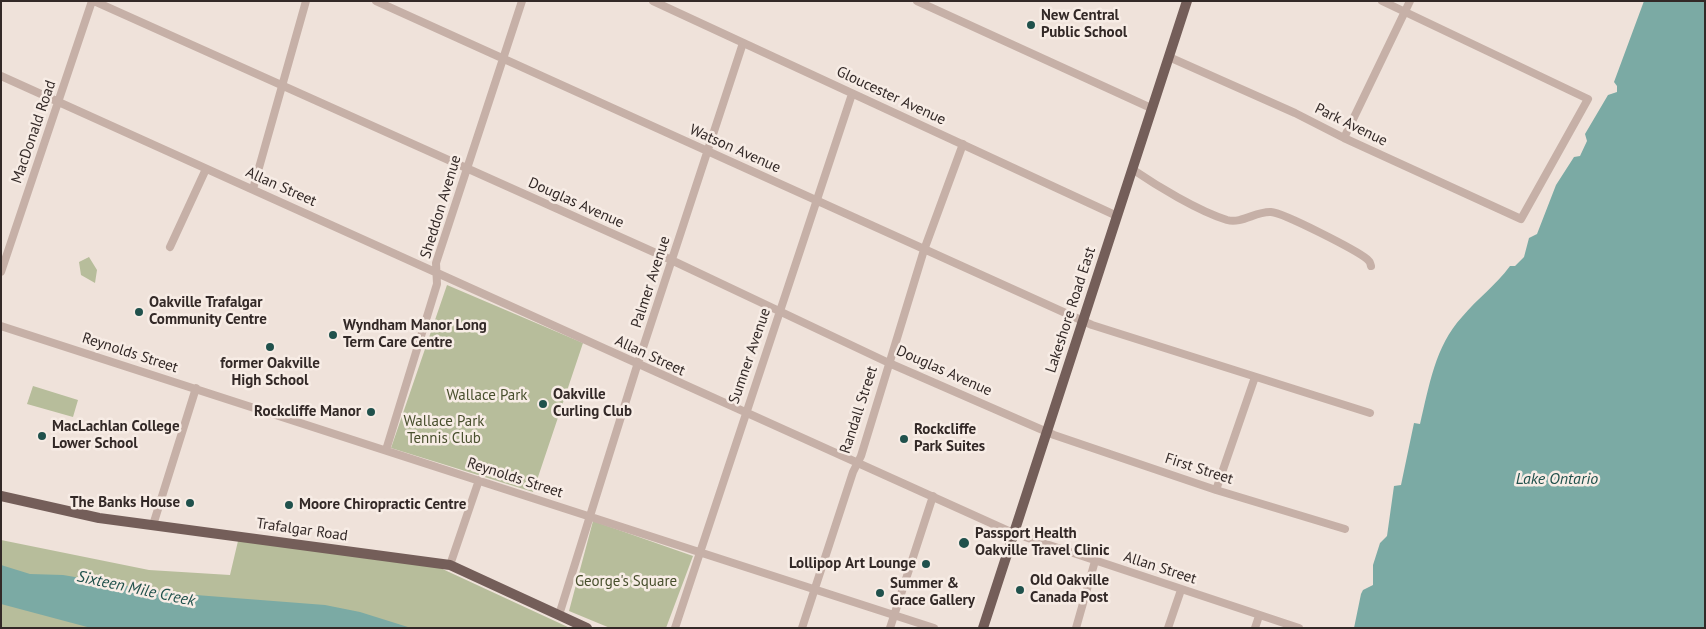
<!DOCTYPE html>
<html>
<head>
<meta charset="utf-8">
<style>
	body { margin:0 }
	#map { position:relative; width:1706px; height:629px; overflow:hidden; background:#efe2da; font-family:"PT Sans",sans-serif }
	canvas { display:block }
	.frame { position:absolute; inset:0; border:2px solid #332927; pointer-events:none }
</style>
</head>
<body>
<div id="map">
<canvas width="1706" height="629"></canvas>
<div class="frame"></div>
</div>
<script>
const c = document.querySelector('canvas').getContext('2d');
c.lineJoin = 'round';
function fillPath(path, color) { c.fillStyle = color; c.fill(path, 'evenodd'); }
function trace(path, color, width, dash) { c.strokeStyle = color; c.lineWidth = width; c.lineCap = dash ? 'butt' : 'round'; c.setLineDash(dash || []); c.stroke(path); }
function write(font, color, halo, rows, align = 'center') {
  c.font = font + ' "PT Sans",sans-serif'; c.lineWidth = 5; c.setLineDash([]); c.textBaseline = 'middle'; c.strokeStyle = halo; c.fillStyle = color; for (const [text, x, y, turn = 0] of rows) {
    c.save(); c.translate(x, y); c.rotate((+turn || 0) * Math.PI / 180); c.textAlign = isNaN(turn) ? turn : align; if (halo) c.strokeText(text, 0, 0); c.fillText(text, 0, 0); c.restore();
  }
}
fillPath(new Path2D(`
	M89 257 97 270 95 283 81 275 79 262Z
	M447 285 583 343 533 492 391 448Z
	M33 386 78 400 73 417 27 404Z
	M593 521 693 556 666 628H610L569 611Z
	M1 540 149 570 230 575 238 541 436 566 570 628H1Z`), '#b7bd9b');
fillPath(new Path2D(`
	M1644 1H1705V628H1354L1361 594 1363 590 1373 585V565L1380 543 1387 536 1394 486 1401 485 1414 423 1420 424C1429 387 1435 346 1462 317 1477 299 1496 285 1510 266H1515L1524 257 1529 238 1537 234 1556 185 1574 157 1580 156 1587 141 1585 134 1608 95 1617 92V86L1614 82Z
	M1 565 30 574 63 575 170 593 325 605 360 612 411 628H91L1 604Z`), '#7baaa4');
trace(new Path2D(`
	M94 1 667 258 889 363 1054 435 1216 490 1345 529
	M376 1 1092 325 1370 413
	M653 1 1117 216
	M917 1 1151 108
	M1169 57 1295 113 1344 138 1521 219 1588 99 1382 1
	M1 76 1013 533 1299 628
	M1344 138 1410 1
	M1132 169C1157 186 1198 211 1227 220 1242 224 1256 211 1271 212 1284 213 1356 250 1367 259 1370 262 1370 262 1371 266
	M253 189 306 1
	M170 247 206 169
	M1 272 92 1
	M1 326 934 628
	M386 450 437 284 436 263 522 1
	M1216 490 1255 377
	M153 525 196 388
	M450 565 479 480
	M559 615 636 369 743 43
	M675 628 852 94
	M802 628 853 472 861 456 924 250 963 144
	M890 628 933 496
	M1076 628 1095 561
	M1168 628 1181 590
	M1255 628 1259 616`), '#c6b0a7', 8);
trace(new Path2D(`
	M1 496 99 518 450 565 587 628
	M983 628 1187 1`), '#745e59', 10);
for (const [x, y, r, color] of [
	[1031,25,5,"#20514c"],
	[139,312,5,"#20514c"],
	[333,335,5,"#20514c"],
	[270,347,5,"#20514c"],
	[543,404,5,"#20514c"],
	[371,412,5,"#20514c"],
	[42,436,5,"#20514c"],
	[904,439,5,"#20514c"],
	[190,503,5,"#20514c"],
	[289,505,5,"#20514c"],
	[964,543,6,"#20514c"],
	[926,564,5,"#20514c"],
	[1020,590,5,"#20514c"],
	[880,593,5,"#20514c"]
]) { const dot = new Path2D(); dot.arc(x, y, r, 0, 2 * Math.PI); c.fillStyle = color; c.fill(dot); trace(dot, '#f7ece5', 2); }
write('bold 15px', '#332927', '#f7ece5', [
	["New Central",1041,16],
	["Public School",1041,33],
	["Oakville Trafalgar",149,303],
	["Community Centre",149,320],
	["Wyndham Manor Long",343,326],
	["Term Care Centre",343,343],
	["former Oakville",270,364,"center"],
	["High School",270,381,"center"],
	["Oakville",553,395],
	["Curling Club",553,412],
	["Rockcliffe Manor",361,412,"right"],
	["MacLachlan College",52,427],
	["Lower School",52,444],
	["Rockcliffe",914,430],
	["Park Suites",914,447],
	["The Banks House",180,503,"right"],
	["Moore Chiropractic Centre",299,505],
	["Passport Health",975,534],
	["Oakville Travel Clinic",975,551],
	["Lollipop Art Lounge",916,564,"right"],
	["Old Oakville",1030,581],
	["Canada Post",1030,598],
	["Summer &",890,584],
	["Grace Gallery",890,601]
], 'left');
write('15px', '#332927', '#f7ece5', [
	["Gloucester Avenue",891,96,25],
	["Park Avenue",1351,125,26],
	["MacDonald Road",34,132,-71],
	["Watson Avenue",735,149,24],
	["Allan Street",281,187,24],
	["Douglas Avenue",576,203,24],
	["Sheddon Avenue",441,207,-73],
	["Palmer Avenue",651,282,-72],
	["Lakeshore Road East",1071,310,-72],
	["Reynolds Street",130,353,18],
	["Allan Street",650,356,25],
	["Sumner Avenue",750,356,-71],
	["Douglas Avenue",944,371,24],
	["Randall Street",859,410,-72],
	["First Street",1199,469,18],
	["Reynolds Street",515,478,18],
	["Trafalgar Road",302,530,8],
	["Allan Street",1160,568,18]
]);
write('15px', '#484f2d', '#f7ece5', [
	["Wallace Park",487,396],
	["Wallace Park",444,422],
	["Tennis Club",444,439],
	["George's Square",626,582]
]);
write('italic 16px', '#20514c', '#f7ece5', [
	["Lake Ontario",1557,479],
	["Sixteen Mile Creek",136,589,12]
]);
</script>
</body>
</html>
